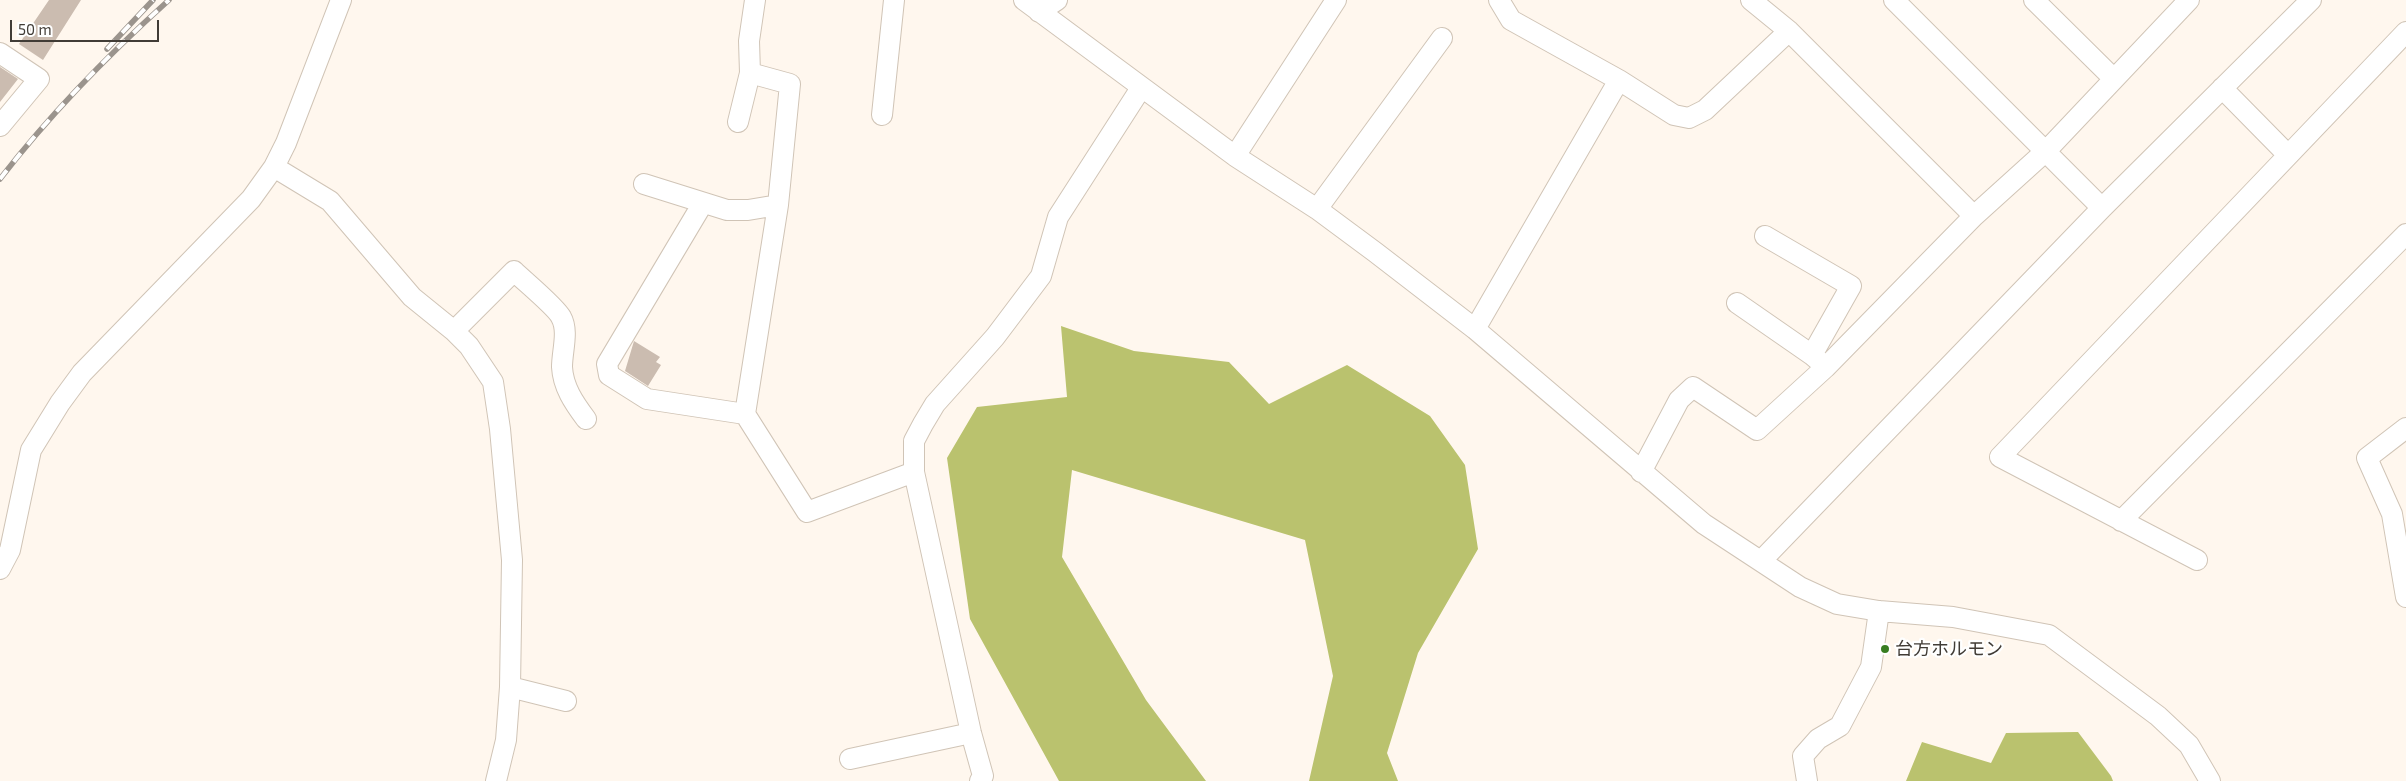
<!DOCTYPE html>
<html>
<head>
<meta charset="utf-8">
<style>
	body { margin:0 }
	#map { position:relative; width:2406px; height:781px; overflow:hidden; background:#fff7ee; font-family:"Exo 2",sans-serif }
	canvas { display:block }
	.scale { position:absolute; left:10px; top:20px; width:149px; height:22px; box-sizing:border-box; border:2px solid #413c36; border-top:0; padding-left:6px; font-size:15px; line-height:18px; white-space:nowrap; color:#413c36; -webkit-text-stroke:4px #fff; paint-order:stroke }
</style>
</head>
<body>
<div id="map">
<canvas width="2406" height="781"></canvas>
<div class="scale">50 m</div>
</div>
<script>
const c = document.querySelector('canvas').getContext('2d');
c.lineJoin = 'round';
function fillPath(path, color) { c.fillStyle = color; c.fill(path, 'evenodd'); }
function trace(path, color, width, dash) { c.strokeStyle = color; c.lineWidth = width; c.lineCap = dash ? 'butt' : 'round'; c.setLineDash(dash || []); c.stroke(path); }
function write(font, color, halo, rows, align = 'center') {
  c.font = font + ' "Exo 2","Noto Sans JP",sans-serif'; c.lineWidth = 4.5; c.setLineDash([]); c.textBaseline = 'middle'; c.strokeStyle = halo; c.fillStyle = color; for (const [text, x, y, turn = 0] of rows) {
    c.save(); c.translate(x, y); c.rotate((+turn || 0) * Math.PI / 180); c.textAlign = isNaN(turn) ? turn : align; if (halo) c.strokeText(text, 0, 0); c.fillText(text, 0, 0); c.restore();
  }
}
fillPath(new Path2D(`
	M1061 326 1134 351 1229 362 1269 404 1347 365 1430 416 1465 465 1478 549 1418 653 1387 753 1398 781H1309L1333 676 1305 540 1072 470 1062 557 1146 700 1206 781H1059L970 619 947 458 977 407 1067 397Z
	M2078 732 2111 776 2113 781H1906L1922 742 1991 763 2006 733Z`), '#bac26e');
fillPath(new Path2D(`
	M49 0H81L43 60 19 44Z
	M0 67 18 79 0 102Z
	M634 341 660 357 656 362 661 365 648 386 625 371Z`), '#cbbcb0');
const minor = new Path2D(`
	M1024 0 1235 156 1317 209 1375 252 1475 329 1704 524 1800 587 1837 604 1879 611 1953 617 2049 635 2158 716 2189 745 2210 781
	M1499 0 1511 20 1619 80 1674 115 1689 118 1705 110 1789 31
	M1751 0 1789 31 1974 216
	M1894 0 2102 208
	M2034 0 2113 78
	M1039 12 1057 0
	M0 53 39 79 0 126
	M2222 88 2288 155
	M882 115 894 0
	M738 122 750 73 749 41 755 0
	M1235 156 1336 0
	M274 167 330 201 412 297 454 331 469 346 493 382 500 429 512 560 510 687 506 740 496 781
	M644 184 727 210H748L778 205
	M703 203 607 364 609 375 647 399 745 414 807 512 914 472
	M1317 209 1442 38
	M1765 236 1851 286 1812 355 1826 367
	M1737 303 1812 355
	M1475 329 1619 80
	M454 331 514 271C523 280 556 307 561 317 569 331 562 351 562 367 563 387 574 403 586 419
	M745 414 778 205 790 84 750 73
	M2406 428 2367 458 2392 514 2406 597
	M1641 472 1679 400 1693 387 1757 430 1826 367 1974 216 2047 150 2189 0
	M2121 521 2406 234
	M2197 560 2000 457 2406 32
	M1761 561 2102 208 2311 0
	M0 569 10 550 31 450 60 403 82 373 251 199 274 167 286 143 341 0
	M510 687 566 701
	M850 759 971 733
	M980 781 983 776 971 733 914 472V441L923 424 935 404 995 337 1041 276 1058 217 1141 88
	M1807 781 1803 756 1818 739 1840 726 1871 667 1879 611`);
trace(minor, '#d0c4b6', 22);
trace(minor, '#fff', 20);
const rail = new Path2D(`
	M107 49 153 0
	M0 179C51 113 108 55 169 0`);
trace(rail, '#9b948d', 5.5);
trace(rail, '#fff', 4, [11]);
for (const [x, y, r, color] of [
	[1885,649,5,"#387d20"]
]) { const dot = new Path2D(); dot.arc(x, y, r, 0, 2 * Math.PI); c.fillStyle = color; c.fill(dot); trace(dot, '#fff', 2); }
write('18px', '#413c36', '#fff', [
	["台方ホルモン",1895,649]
], 'left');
</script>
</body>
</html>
